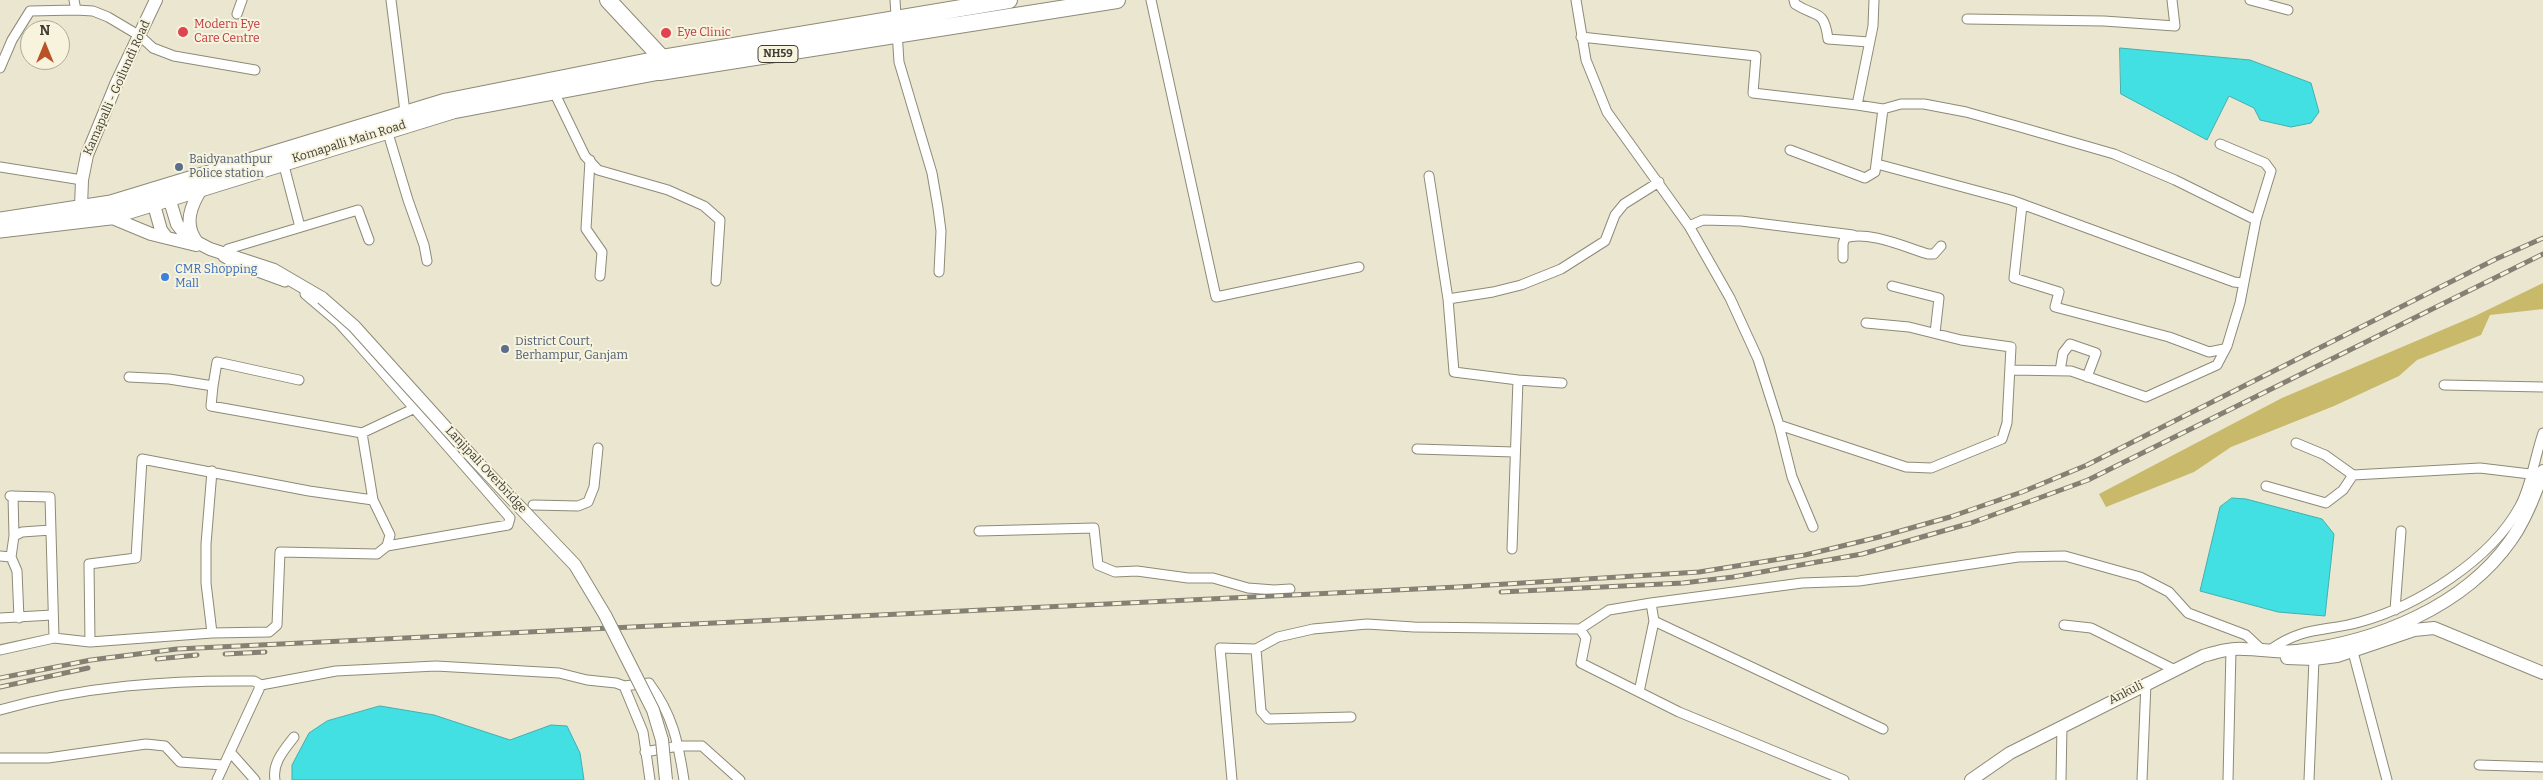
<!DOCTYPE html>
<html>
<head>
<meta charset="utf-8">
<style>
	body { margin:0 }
	#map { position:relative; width:2543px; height:780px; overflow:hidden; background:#eae6d0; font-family:Bitter,serif }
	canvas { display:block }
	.north { position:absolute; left:20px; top:20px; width:50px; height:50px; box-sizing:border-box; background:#f7f3dd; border:1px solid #adaa9a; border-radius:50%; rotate:0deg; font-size:14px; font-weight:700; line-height:20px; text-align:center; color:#3f3d35 }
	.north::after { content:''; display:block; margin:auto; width:18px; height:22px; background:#b95327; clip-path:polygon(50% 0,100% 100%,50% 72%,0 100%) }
</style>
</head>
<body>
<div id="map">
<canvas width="2543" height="780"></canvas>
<div class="north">N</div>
</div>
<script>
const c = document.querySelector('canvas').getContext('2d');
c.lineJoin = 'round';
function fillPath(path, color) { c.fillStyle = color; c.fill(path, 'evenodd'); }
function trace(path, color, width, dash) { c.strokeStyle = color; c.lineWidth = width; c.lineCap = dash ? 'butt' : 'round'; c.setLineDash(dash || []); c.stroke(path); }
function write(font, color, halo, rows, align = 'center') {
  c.font = font + ' Bitter,serif'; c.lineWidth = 4; c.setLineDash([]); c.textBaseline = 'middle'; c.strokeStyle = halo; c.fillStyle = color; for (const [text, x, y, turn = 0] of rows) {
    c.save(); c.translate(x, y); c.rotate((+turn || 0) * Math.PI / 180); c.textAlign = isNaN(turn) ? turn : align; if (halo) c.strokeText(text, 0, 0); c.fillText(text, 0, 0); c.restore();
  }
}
fillPath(new Path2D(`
	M2543 283V309L2490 315 2481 335 2417 360 2399 376 2334 406 2231 447 2194 472 2106 507 2099 494 2282 398 2475 316Z`), '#c9b96b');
const water = new Path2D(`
	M2120 48 2250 60 2311 83 2319 112 2311 123 2291 127 2260 120 2254 108 2229 96 2207 140 2121 94Z
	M2232 498 2246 499 2322 519 2334 534 2325 616 2278 612 2200 591 2220 507Z
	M380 706 434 715 510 740 551 725 567 726 580 753 584 780H292V765L309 733 327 721Z`);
fillPath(water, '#43e0e3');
trace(water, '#42afaf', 1);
const street = new Path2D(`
	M74 0 76 10 93 11 108 17 140 36 153 48 174 56 255 70
	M391 0 405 112
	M895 0 899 62 932 173 938 208 941 231 939 272
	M1151 0 1216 297 1359 267
	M1576 0 1586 60 1607 112 1689 226 1730 298 1758 359 1779 425 1792 477 1813 527
	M1794 0 1795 4C1816 18 1824 8 1828 39L1869 42
	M1874 0 1873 26 1857 105 1883 109 1901 104H1924L1966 112 2020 127 2114 154 2175 180 2256 220
	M2250 0 2288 10
	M237 14 242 0
	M1967 19 2104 21 2175 26 2172 0
	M1581 37 1756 56 1753 93 1857 105
	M0 68 12 40 30 11 76 10
	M553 90 585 156 598 170 668 190 704 206 720 220 716 281
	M387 130 408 200 424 245 427 261
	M1790 150 1865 178 1875 172 1883 109
	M590 160 586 229 602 252 600 276
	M283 162 300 227
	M1877 164 2011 200 2234 282 2243 283
	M0 167 82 180
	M1429 176 1448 299 1454 372 1518 380 1512 549
	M2022 205 2014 278 2059 292 2055 307 2169 337 2209 352 2224 349
	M1689 226 1703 220 1741 221 1853 235
	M228 249 358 210 369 240
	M223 257 233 263 285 282
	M1843 258V244L1845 238C1867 230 1905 247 1928 254H1934L1941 246
	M1892 286 1939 298 1935 333
	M1448 299 1493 292 1521 285 1561 269 1605 241 1615 215 1624 204 1659 182
	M2010 370 2071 371 2146 397 2217 365 2227 346 2240 303 2256 220 2271 171 2265 163 2220 144
	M2060 371 2063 353 2070 344 2096 353 2087 377
	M129 377 169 379 213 386 211 406 362 433 413 409
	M1518 380 1562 383
	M2444 385 2543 387
	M213 386 217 362 299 380
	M1779 425 1906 467 1931 468 2002 439 2007 423 2011 347 1961 340 1909 327 1866 323
	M362 433 373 500 390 535 387 546
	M2296 443 2325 455 2353 475 2480 468 2530 474
	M1417 449 1514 452
	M212 471 206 544V583L212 633
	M2266 486 2326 503 2343 490 2353 475
	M10 496 50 497 54 638
	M13 496 14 536
	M533 505 578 506 588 502 594 487 598 448
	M979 531 1094 528 1098 565 1115 572 1137 571 1188 578H1213L1248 588 1274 590 1290 589
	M0 556 11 557 14 536 22 532 51 530
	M11 557 17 571 19 618
	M2395 610 2401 531
	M0 618 52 615
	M1654 621 1883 729
	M2064 625 2091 628 2173 669
	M1580 629 1609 610 1651 603 1802 583 1859 581 2018 557 2065 556 2140 577 2169 592 2188 613 2246 635 2261 649
	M90 642 89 564 136 558 142 459 309 491 373 500
	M1256 649 1261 711 1268 719 1351 717
	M0 650 54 638 90 642 212 633 269 632 277 625 280 552 377 554 387 546 508 525 510 518 357 343 338 322 305 294
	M2270 650C2303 626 2324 632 2360 622 2417 606 2491 560 2520 506 2531 486 2535 456 2543 433
	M2353 652 2387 780
	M624 686 649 683C673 715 678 742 684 780
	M1639 692 1654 621 1651 603
	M0 710C83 686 168 680 254 681L261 685 336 671 436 666 559 673 587 680 616 683 624 686 643 732 650 780
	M645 752 678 746H702L740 780
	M231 753 255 780
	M0 758H48L146 744 165 746 180 762 223 765
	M2479 765 2543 767
	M217 780 261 685
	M275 780C272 763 284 750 294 737
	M1232 780 1220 648 1256 649 1278 637 1313 629 1367 624 1414 627 1580 629 1586 638 1581 663 1679 712 1844 780
	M2061 780 2062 726
	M2142 780 2146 683
	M2228 780 2231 649
	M2309 780 2314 659`);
const secondary = new Path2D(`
	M167 191 177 224 187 237 210 249 274 270 322 298
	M154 205 161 230 167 238
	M81 207 82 180 87 155 117 82 156 0
	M110 217 151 234 196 245
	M197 242C183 224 191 205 202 188
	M2287 658 2314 659 2337 656 2414 630 2434 628 2543 673
	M1971 780 2010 753 2203 656C2217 652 2230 648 2244 649 2261 649 2280 653 2297 651 2376 642 2464 607 2511 540 2526 519 2535 495 2543 471`);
const primary = new Path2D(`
	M0 220 111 203 446 101 662 58
	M0 230 110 217 453 111 660 72`);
const highway = new Path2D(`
	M608 0 662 58
	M662 58 660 72 1117 0
	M662 58 1009 0`);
trace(street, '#8e8a77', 11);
trace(secondary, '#8e8a77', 14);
trace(primary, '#8e8a77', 17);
trace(highway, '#8e8a77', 18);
trace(street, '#fff', 9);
trace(secondary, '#fff', 12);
trace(primary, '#fff', 15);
trace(highway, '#fff', 16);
const rail = new Path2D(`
	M1501 592 1683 583 1733 577 1862 554 1971 523 2088 480 2543 254
	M225 654 265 652
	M157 659 197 655
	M0 678 91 660 177 649 1458 587 1699 572 1805 555 1879 537 1950 517 2022 492 2087 465 2496 259 2543 238
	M0 687 88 668`);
trace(rail, '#848174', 5);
trace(rail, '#f7f3dd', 3, [9]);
const secondaryBridge = new Path2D(`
	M322 298 354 326 475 460 575 565 605 615 653 710 662 740 666 780`);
trace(secondaryBridge, '#8e8a77', 14, []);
trace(secondaryBridge, '#fff', 12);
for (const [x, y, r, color] of [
	[183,32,6,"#e0444e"],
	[666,33,6,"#e0444e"],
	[179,167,5,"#5c6f8a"],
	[165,277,5,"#3f7fe0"],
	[505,349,5,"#5c6f8a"]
]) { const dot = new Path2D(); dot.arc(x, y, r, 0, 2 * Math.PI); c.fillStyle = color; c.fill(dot); trace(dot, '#f7f3dd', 2); }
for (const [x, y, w] of [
	[778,54,40]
]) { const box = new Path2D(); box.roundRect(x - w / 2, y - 8.5, w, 17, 4); c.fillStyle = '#f7f3dd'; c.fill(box); trace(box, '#3f3d35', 1); }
write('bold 11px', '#3f3d35', null, [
	["NH59",778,54]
]);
write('12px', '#be3a42', '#f7f3dd', [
	["Modern Eye",194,25],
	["Care Centre",194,39],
	["Eye Clinic",677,33]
], 'left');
write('12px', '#3f3d35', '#f7f3dd', [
	["Kamapalli - Goilundi Road",117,88,-66],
	["Komapalli Main Road",349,142,-17],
	["Lanjipali Overbridge",486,470,47],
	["Ankuli",2126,693,-27]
]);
write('12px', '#4e5e75', '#f7f3dd', [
	["Baidyanathpur",189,160],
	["Police station",189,174],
	["District Court,",515,342],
	["Berhampur, Ganjam",515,356]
], 'left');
write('12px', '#366cbe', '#f7f3dd', [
	["CMR Shopping",175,270],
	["Mall",175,284]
], 'left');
</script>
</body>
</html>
